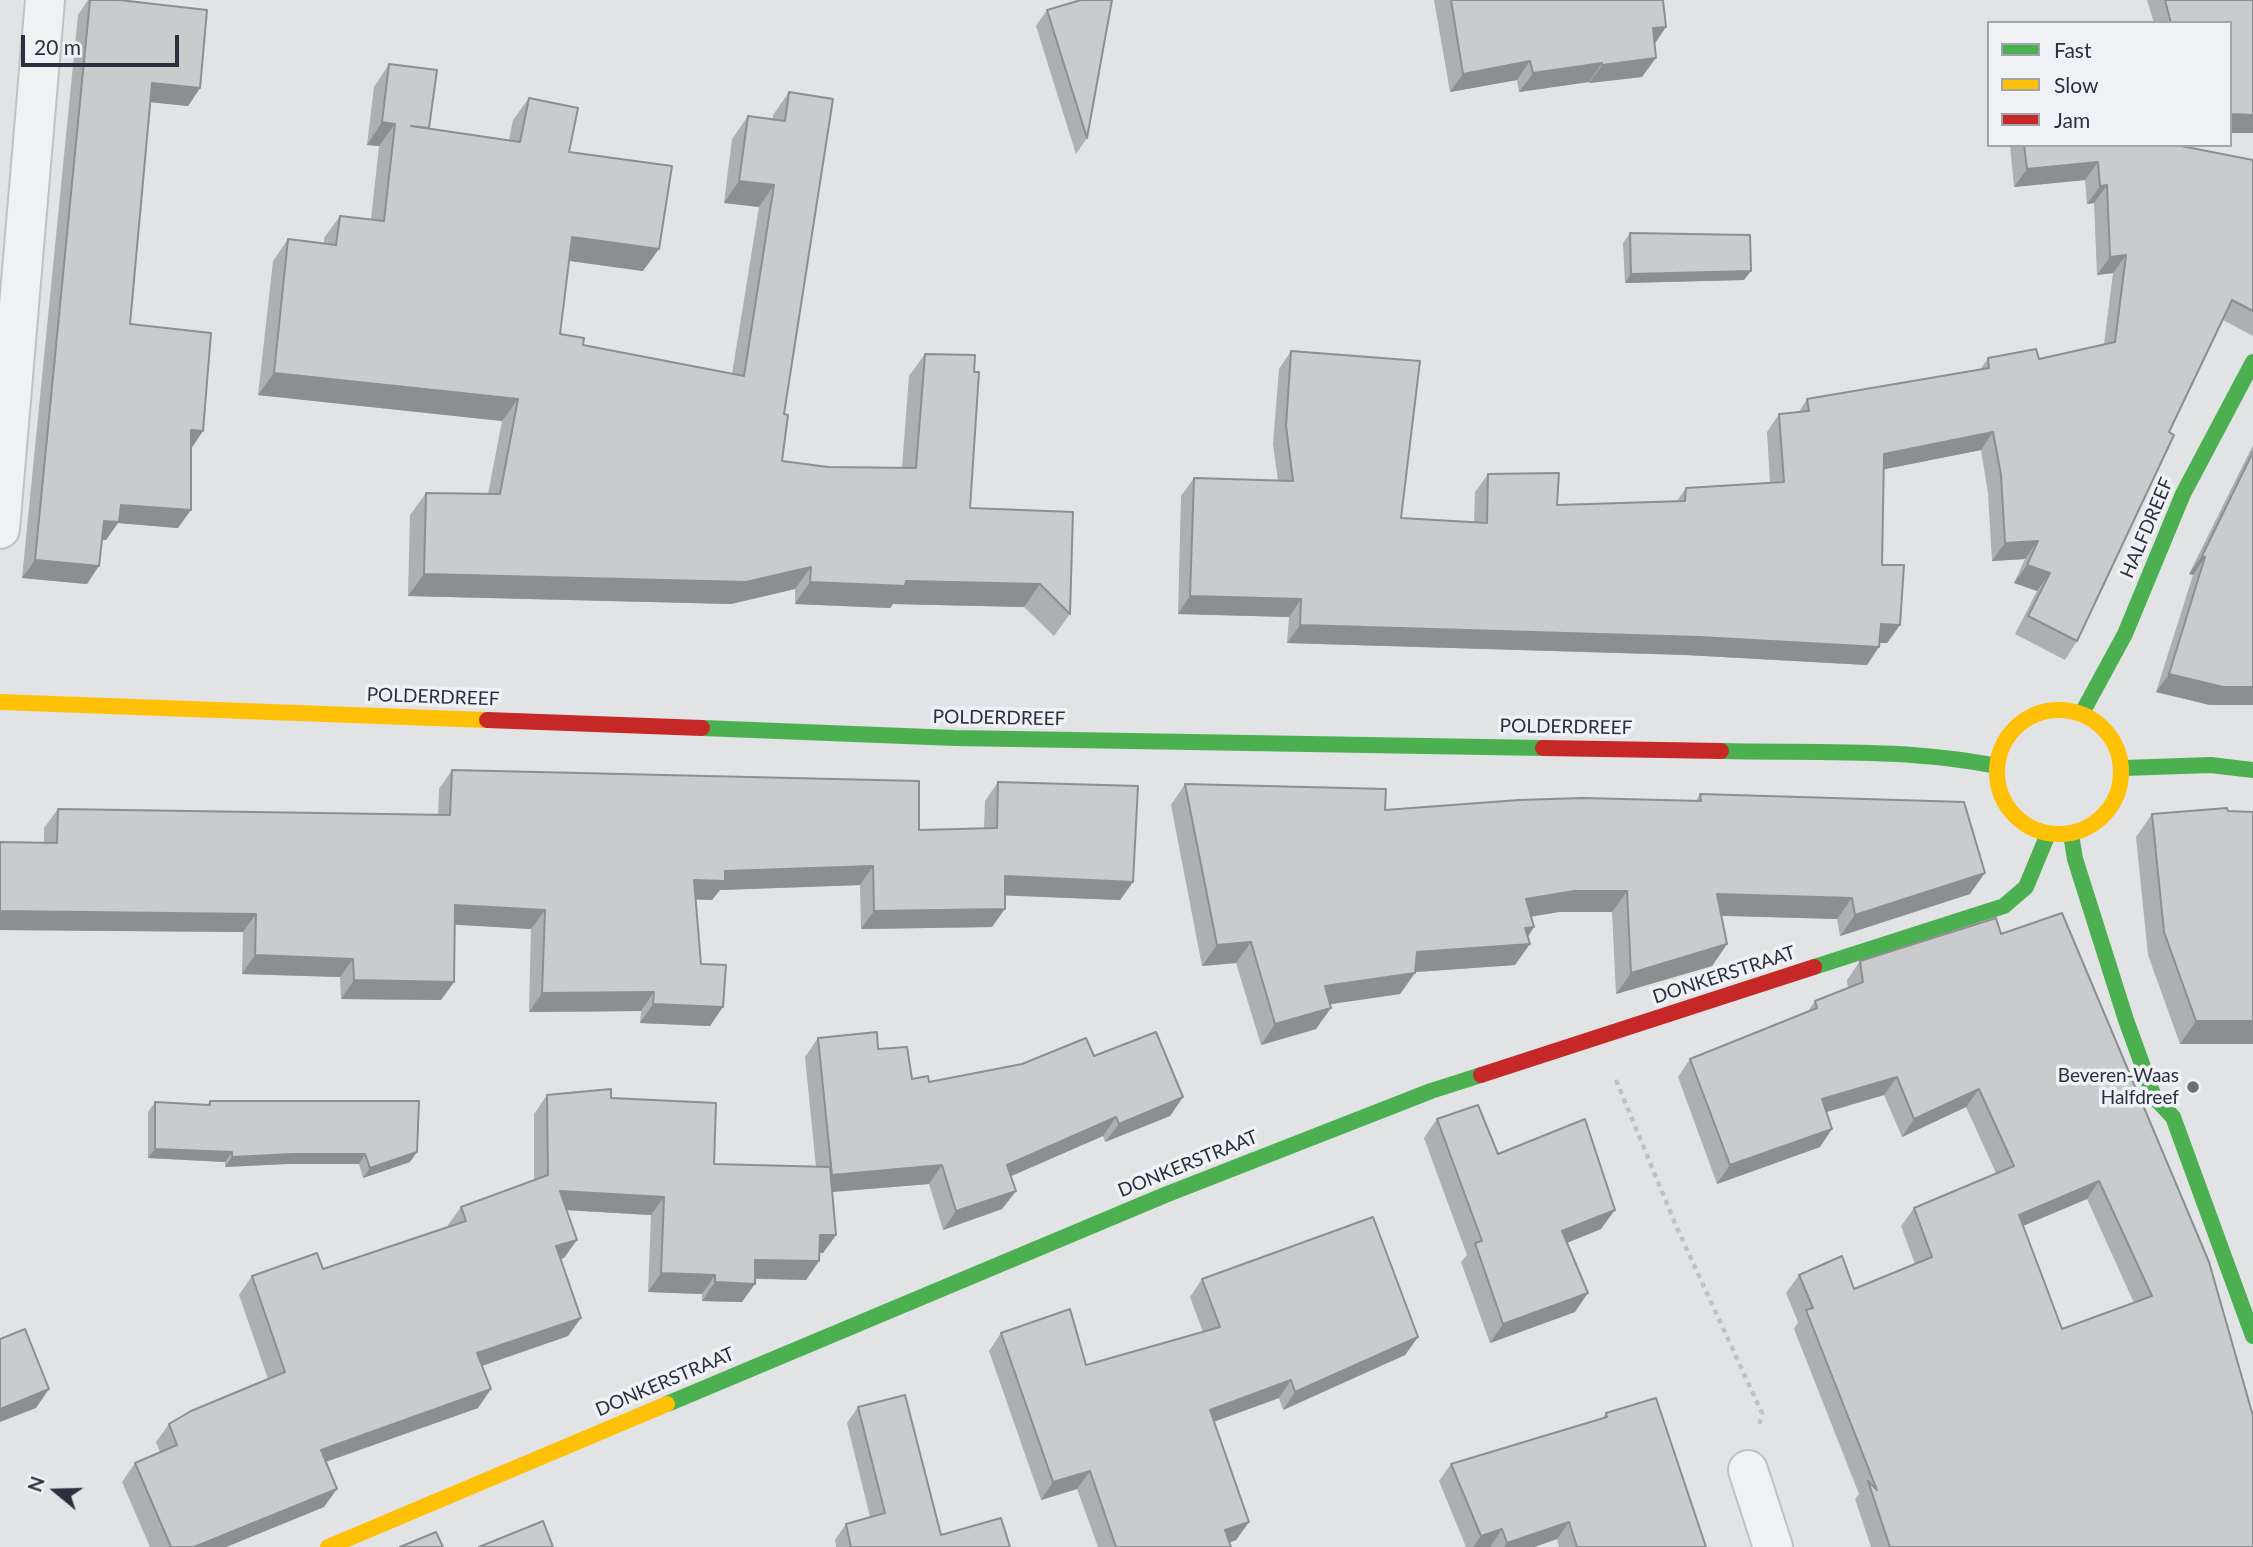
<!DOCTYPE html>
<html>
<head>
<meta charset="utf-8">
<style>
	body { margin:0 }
	#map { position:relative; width:2253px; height:1547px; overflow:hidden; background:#e1e3e5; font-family:Lato,sans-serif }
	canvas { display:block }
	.legend { position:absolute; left:1987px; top:21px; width:245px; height:126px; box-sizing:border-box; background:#eff1f5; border:2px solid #a0a4ab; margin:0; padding:9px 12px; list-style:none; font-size:21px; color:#2a303d }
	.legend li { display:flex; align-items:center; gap:14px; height:35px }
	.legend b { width:35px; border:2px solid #a0a4ab }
	.north { position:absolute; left:21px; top:1456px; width:70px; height:70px; -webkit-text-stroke:5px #eff1f5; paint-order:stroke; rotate:289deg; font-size:19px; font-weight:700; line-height:28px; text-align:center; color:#2a303d }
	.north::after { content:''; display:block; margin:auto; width:24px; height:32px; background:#2a303d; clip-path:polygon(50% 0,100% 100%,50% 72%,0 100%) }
	.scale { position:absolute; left:21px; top:35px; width:158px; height:32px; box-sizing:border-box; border:4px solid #2a303d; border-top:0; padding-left:9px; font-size:21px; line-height:24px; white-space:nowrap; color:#2a303d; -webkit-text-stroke:5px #eff1f5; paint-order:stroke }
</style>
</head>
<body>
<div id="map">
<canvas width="2253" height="1547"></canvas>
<ul class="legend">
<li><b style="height:9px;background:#4caf50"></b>Fast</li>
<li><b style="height:9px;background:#ffc107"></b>Slow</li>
<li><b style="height:9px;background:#c62828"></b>Jam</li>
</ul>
<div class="north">N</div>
<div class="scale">20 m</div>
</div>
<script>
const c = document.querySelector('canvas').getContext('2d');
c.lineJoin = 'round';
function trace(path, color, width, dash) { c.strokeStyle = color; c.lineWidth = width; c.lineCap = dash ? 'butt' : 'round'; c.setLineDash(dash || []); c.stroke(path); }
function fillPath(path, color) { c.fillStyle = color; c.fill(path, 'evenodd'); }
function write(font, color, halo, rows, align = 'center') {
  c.font = font + ' Lato,sans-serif'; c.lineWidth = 7; c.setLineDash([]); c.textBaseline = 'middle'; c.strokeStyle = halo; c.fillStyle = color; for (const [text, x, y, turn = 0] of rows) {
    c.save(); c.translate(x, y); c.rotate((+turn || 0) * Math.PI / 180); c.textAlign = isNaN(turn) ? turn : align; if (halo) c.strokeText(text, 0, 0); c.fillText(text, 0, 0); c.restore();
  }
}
const street = new Path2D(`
	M0 529 45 0
	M1748 1470 1773 1547`);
trace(street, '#bfc1c3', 42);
trace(new Path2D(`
	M1616 1080 1677 1228 1762 1413 1759 1426`), '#c0c1c6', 4.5, [5, 5]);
trace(street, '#f0f1f3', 38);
trace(new Path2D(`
	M2082 713 2125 634 2183 494 2253 362
	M702 728 955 738 1543 748
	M1721 751C1812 753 1907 748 1997 766
	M2123 768 2211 765 2253 770
	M2071 834 2075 859 2126 1020 2154 1097 2173 1117 2253 1336
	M1814 967 2004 906 2026 887 2048 834
	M667 1404 1165 1195 1431 1091 1481 1075`), '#4caf50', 16);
trace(new Path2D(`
	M0 702 487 720
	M1997 772a62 62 0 1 1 124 0a62 62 0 1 1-124 0Z
	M328 1547 667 1404`), '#ffc107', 16);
trace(new Path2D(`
	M487 720 702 728
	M1543 748 1721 751
	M1481 1075 1814 967`), '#c62828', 16);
fillPath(new Path2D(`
	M88 0H119L200 88 188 106 150 102 130 324 203 431 191 448 178 528 118 523 106 540H102L87 584 22 578 78 15Z
	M1434 0H1663L1666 27 1655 43 1642 77 1589 83V82L1519 92 1517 80 1450 92Z
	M2147 0H2253V133H2230V23H2154Z
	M1047 10 1087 138 1076 154 1036 26Z
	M389 64 429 128 509 140 513 120 529 98 569 152 643 271 569 261 560 334 583 345 732 374 759 207 724 203 732 139 748 116 773 119V115L789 92 784 414 782 461 828 467 902 468 909 376 925 354 974 372 970 508 1070 614 1054 636 1024 607 893 604 890 608 795 604V589L731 604 408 596 410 515 426 493 488 494 502 421 258 395 273 261 288 239 324 243V238L340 216 371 219 379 146 367 145 374 87Z
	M2010 145H2176L2253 160V336L2223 320 2169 432 2077 641 2065 660 2015 634 2037 591 2014 583 2025 559 1992 561 1988 493 1981 450 1883 469 1882 565 1900 625 1887 643H1880L1867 665 1686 655 1287 643 1289 617 1178 614 1181 496 1194 478 1278 481 1273 444 1279 369 1291 351 1401 518 1474 522 1475 492 1488 474 1557 505 1677 501 1686 488 1770 483 1767 432 1779 414 1799 412 1807 399 1980 370 1988 358 2039 359 2104 344 2113 273 2097 275 2094 203 2087 204 2085 180 2014 187Z
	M1630 233 1751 271 1744 280 1625 283 1623 243Z
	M2253 445V705H2210L2156 692 2193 575 2189 574Z
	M452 770 919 830 984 828 985 801 998 782 1133 882 1120 900 1005 895 992 927 861 929 860 885 720 890 712 900 696 899 701 964 710 1026 640 1023 641 1011 529 1012 531 929 455 924 454 982 441 1000 341 999 340 977 242 974 243 932 0 930V842L44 843V828L58 809 438 815 439 789Z
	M1185 784 1385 810 1696 801 1700 794 1970 894 1840 936 1837 919 1721 916 1727 944 1712 966 1616 994 1612 912H1559L1531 916 1534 927 1528 937 1515 965 1415 972 1400 994 1330 1004 1316 1029 1261 1045 1236 963 1202 966 1171 805Z
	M2228 811 2253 1044H2180L2148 955 2136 837 2152 814Z
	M2062 913 2253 1547H1871L1855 1499 1859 1494 1794 1329 1798 1322 1786 1293 1799 1275 1854 1289 1915 1264 1901 1226 1914 1208 1996 1173 1966 1107 1902 1137 1884 1095 1827 1112 1820 1147 1717 1184 1678 1077 1690 1059 1807 1013 1815 1001 1848 988 1847 980 1860 961 2001 934ZM2087 1199 2134 1303 2062 1329 2023 1226Z
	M818 1038 878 1049 912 1079 929 1082 1094 1056 1183 1097 1170 1116 1105 1142 1103 1136 1011 1176 1016 1191 1002 1209 943 1230 929 1184 832 1192 836 1235 823 1253H819V1261L806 1280 755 1279 742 1302 702 1301V1294L648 1292 651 1215 567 1210 564 1258 561 1259 568 1336 482 1366 478 1408 326 1462 324 1507 226 1547H150L122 1482 135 1463 160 1452 156 1442 169 1424 268 1379 239 1295 252 1276 323 1269 448 1227V1225L461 1207 534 1180V1114L547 1095 611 1098 714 1164 816 1167 805 1057Z
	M210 1101 410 1162 363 1178 359 1164H286L225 1167V1162L148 1158V1112L155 1102 207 1105Z
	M1437 1119 1498 1154 1601 1229 1567 1243 1575 1312 1490 1343 1461 1262 1467 1255 1424 1138Z
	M1202 1279 1418 1337 1405 1355 1283 1410 1279 1398 1214 1421 1249 1522 1236 1540 1229 1543 1231 1547H1098L1077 1489 1041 1500 989 1351 1001 1333 1086 1365 1203 1332 1190 1297Z
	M858 1407 941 1535 1010 1547H836L835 1540 846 1524 870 1517 847 1423Z
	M1606 1413 1706 1547H1559L1557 1539 1534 1547H1466L1439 1481 1451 1464 1602 1419Z`), '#adafb0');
fillPath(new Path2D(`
	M1666 27 1653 46V28Z
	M1656 58 1642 77 1589 83 1602 65Z
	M1530 61 1517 80 1450 92 1463 74Z
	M1602 63 1589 82 1519 92 1533 73Z
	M152 83 200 88 188 106 139 101Z
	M2230 114 2253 115V133H2230Z
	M382 122 395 124 379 146 367 145Z
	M2098 162 2085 180 2014 187 2027 169Z
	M739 181 774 185 759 207 724 203Z
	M2107 185 2094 203 2087 204 2100 186Z
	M572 237 659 249 643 271 556 259Z
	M2126 255 2113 273 2097 275 2110 257Z
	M1751 271 1744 280 1625 283 1631 274Z
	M274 373 518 399 502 421 258 395Z
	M191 430 203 431 191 449Z
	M1993 432 1981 450 1871 472 1884 454Z
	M121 505 191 510 178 528 118 523 106 540 91 539 104 521Z
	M2038 541 2025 559 1992 561 2005 543Z
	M2202 556 2205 557 2193 575 2189 574Z
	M35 560 99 566 87 584 22 578Z
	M2027 565 2050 573 2037 591 2014 583Z
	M811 567 795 589 731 604 408 596 424 574Z
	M906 581 1040 584 1024 607 893 604 890 608 795 604 810 582Z
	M1190 596 1301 599 1289 617 1178 614Z
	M1881 624 1900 625 1887 643 1868 642Z
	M1300 625 1699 637 1879 647 1867 665 1686 655 1287 643Z
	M2169 674 2253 687V705H2210L2156 692Z
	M873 866 860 885 720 890 712 900 681 899 694 880 725 871Z
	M1985 873 1970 894 1840 936 1855 915Z
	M1005 876 1133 882 1120 900 992 895Z
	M1574 891H1627L1612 912H1559L1512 920 1526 899Z
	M1717 894 1852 898 1837 919 1702 915Z
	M455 905 545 910 531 929 442 924Z
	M1005 909 992 927 861 929 874 911Z
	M0 911 256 914 243 932 0 930Z
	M1534 927 1522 944H1530L1515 965 1402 973 1417 952 1525 928Z
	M1251 942 1236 963 1202 966 1217 945Z
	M1727 944 1712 966 1616 994 1631 973Z
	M255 955 353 959 340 977 242 974Z
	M1415 973 1400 994 1311 1007 1325 986Z
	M354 980 454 982 441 1000 341 999Z
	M654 992 641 1011 529 1012 542 993Z
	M653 1004 723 1007 710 1026 640 1023Z
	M1331 1008 1316 1029 1261 1045 1275 1024Z
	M2196 1021H2253V1044H2180Z
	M1897 1077 1884 1095 1809 1117 1822 1099Z
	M1979 1089 1966 1107 1902 1137 1914 1119Z
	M1183 1097 1170 1116 1105 1142 1119 1124Z
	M1116 1117 1103 1136 993 1184 1007 1165Z
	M1832 1129 1820 1147 1717 1184 1730 1165Z
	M155 1149 232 1152 225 1162 148 1158Z
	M417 1152 410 1162 363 1178 370 1168Z
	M293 1154H365L359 1164H286L225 1167 232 1157Z
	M942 1165 929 1184 819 1193 832 1175Z
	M2099 1181 2087 1199 2006 1233 2019 1215Z
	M560 1191 664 1197 651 1215 547 1209Z
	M1016 1191 1002 1209 943 1230 956 1211Z
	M1615 1210 1601 1229 1549 1250 1562 1231Z
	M820 1235H836L823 1253H807Z
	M577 1240 564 1258 543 1265 556 1246Z
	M755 1260 819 1261 806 1280 742 1278Z
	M661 1273 715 1275 702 1294 648 1292Z
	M715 1282 755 1284 742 1302 702 1301Z
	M1588 1293 1575 1312 1490 1343 1503 1324Z
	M581 1318 568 1336 464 1372 477 1353Z
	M1418 1337 1405 1355 1283 1410 1295 1392Z
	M1291 1380 1279 1398 1197 1428 1210 1410Z
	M49 1389 36 1408 0 1422V1409Z
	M491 1389 478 1408 308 1468 321 1450Z
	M1090 1471 1077 1489 1041 1500 1053 1482Z
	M337 1489 324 1507 226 1547H194Z
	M1249 1522 1236 1540 1217 1547 1225 1530Z
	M1569 1522 1557 1539 1534 1547H1504L1507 1543Z
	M1502 1529 1490 1547H1473L1481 1536Z`), '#8d8e90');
const building = new Path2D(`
	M90 0H119L207 10 200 88 152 83 130 324 211 333 203 431 191 430V510L121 505 119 522 104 521 99 566 35 560Z
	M1081 0H1112L1087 138 1047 10Z
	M1451 0H1663L1666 27 1653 28 1656 58 1602 65V63L1533 73 1530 61 1463 74Z
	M2165 0H2253V115L2230 114V23H2171Z
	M389 64 437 70 429 128 411 126 520 142 529 98 578 108 569 152 672 166 659 249 572 237 560 334 584 338 583 345 744 376 774 185 739 181 748 116 785 121 789 92 833 99 784 414 788 415 782 461 828 467 916 468 925 354 975 355 974 372H979L970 508 1073 512 1070 614 1040 584 906 581 905 586 810 582 811 567 746 582 424 574 426 493 500 494 518 399 274 373 288 239 336 245 340 216 384 221 395 124 382 122Z
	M2024 145H2176L2253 160V311L2232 300 2169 432 2174 435 2077 641 2028 616 2050 573 2027 565 2038 541 2005 543 2001 475 1993 432 1884 454 1882 565H1904L1900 625 1881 624 1879 647 1699 637 1300 625 1301 599 1190 596 1194 478 1293 481 1286 426 1291 351 1420 361 1401 518 1487 523 1488 474 1559 473 1557 505 1685 501 1686 488 1784 482 1779 414 1809 411 1807 399 1989 368 1988 358 2036 349 2039 359 2115 342 2126 255 2110 257 2107 185 2100 186 2098 162 2027 169Z
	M1630 233 1750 235 1751 271 1631 274Z
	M2253 452V687H2223L2169 674 2205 557 2202 556Z
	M452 770 919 781V830L997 828 998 782 1138 786 1133 882 1005 876V909L874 911 873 866 725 871V881L694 880 701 964 726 965 723 1007 653 1004 654 992 542 993 545 910 455 905 454 982 354 980 353 959 255 955 256 914 0 911V842L57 843 58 809 450 815Z
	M1185 784 1386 789 1385 810 1519 800 1583 798 1701 801 1700 794 1964 802 1985 873 1855 915 1852 898 1717 894 1727 944 1631 973 1627 891H1574L1526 899 1534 927 1525 928 1530 944 1417 952 1415 973 1325 986 1331 1008 1275 1024 1251 942 1217 945Z
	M2227 808 2228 811 2253 812V1021H2196L2164 932 2152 814Z
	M2062 913 2209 1262 2253 1416V1547H1890L1868 1481 1877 1490 1806 1310 1813 1308 1799 1275 1842 1256 1854 1289 1932 1257 1914 1208 2014 1166 1979 1089 1914 1119 1897 1077 1822 1099 1832 1129 1730 1165 1690 1059 1817 1008 1815 1001 1863 982 1860 961 1996 918 2001 934ZM2099 1181 2152 1296 2062 1329 2019 1215Z
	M877 1032 878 1049 907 1047 912 1079 928 1076 929 1082 1022 1064 1086 1038 1094 1056 1156 1032 1183 1097 1119 1124 1116 1117 1007 1165 1016 1191 956 1211 942 1165 832 1175 818 1038Z
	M611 1089V1098L716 1103 714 1164 830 1167 836 1235H820L819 1261 755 1260V1284L715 1282V1275L661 1273 664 1197 560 1191 577 1240 556 1246 581 1318 477 1353 491 1389 321 1450 337 1489 194 1547H171L135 1463 177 1445 169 1424 191 1411 285 1372 252 1276 317 1253 323 1269 466 1221 461 1207 548 1175 547 1095Z
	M210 1101H419L417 1152 370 1168 365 1154H293L232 1157V1152L155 1149V1102L210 1105Z
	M1478 1105 1498 1154 1585 1119 1615 1210 1562 1231 1588 1293 1503 1324 1475 1243 1482 1241 1437 1119Z
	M1373 1217 1418 1337 1295 1392 1291 1380 1210 1410 1249 1522 1225 1530 1231 1547H1116L1090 1471 1053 1482 1001 1333 1070 1309 1086 1365 1220 1327 1202 1279Z
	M25 1329 49 1389 0 1409V1339Z
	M905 1395 941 1535 1001 1518 1010 1547H851L846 1524 885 1513 858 1407Z
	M1656 1398 1706 1547H1577L1569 1522 1507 1543 1502 1529 1481 1536 1451 1464 1607 1417 1606 1413Z
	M543 1521 553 1547H479Z
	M436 1532 443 1547H400Z`);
fillPath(building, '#c9cbcd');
trace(building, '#8d8e90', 2);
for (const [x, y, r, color] of [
	[2193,1087,7,"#6a6f78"]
]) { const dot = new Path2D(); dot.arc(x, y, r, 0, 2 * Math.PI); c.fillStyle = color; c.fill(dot); trace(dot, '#eff1f5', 2.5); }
write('19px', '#2a303d', '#eff1f5', [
	["HALFDREEF",2147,528,-67],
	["POLDERDREEF",433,697,2],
	["POLDERDREEF",999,718,1],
	["POLDERDREEF",1566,727,1],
	["DONKERSTRAAT",1724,975,-18],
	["DONKERSTRAAT",1188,1164,-22],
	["DONKERSTRAAT",665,1382,-23]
]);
write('19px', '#2a303d', '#eff1f5', [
	["Beveren-Waas",2179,1076],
	["Halfdreef",2179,1098]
], 'right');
</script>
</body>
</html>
